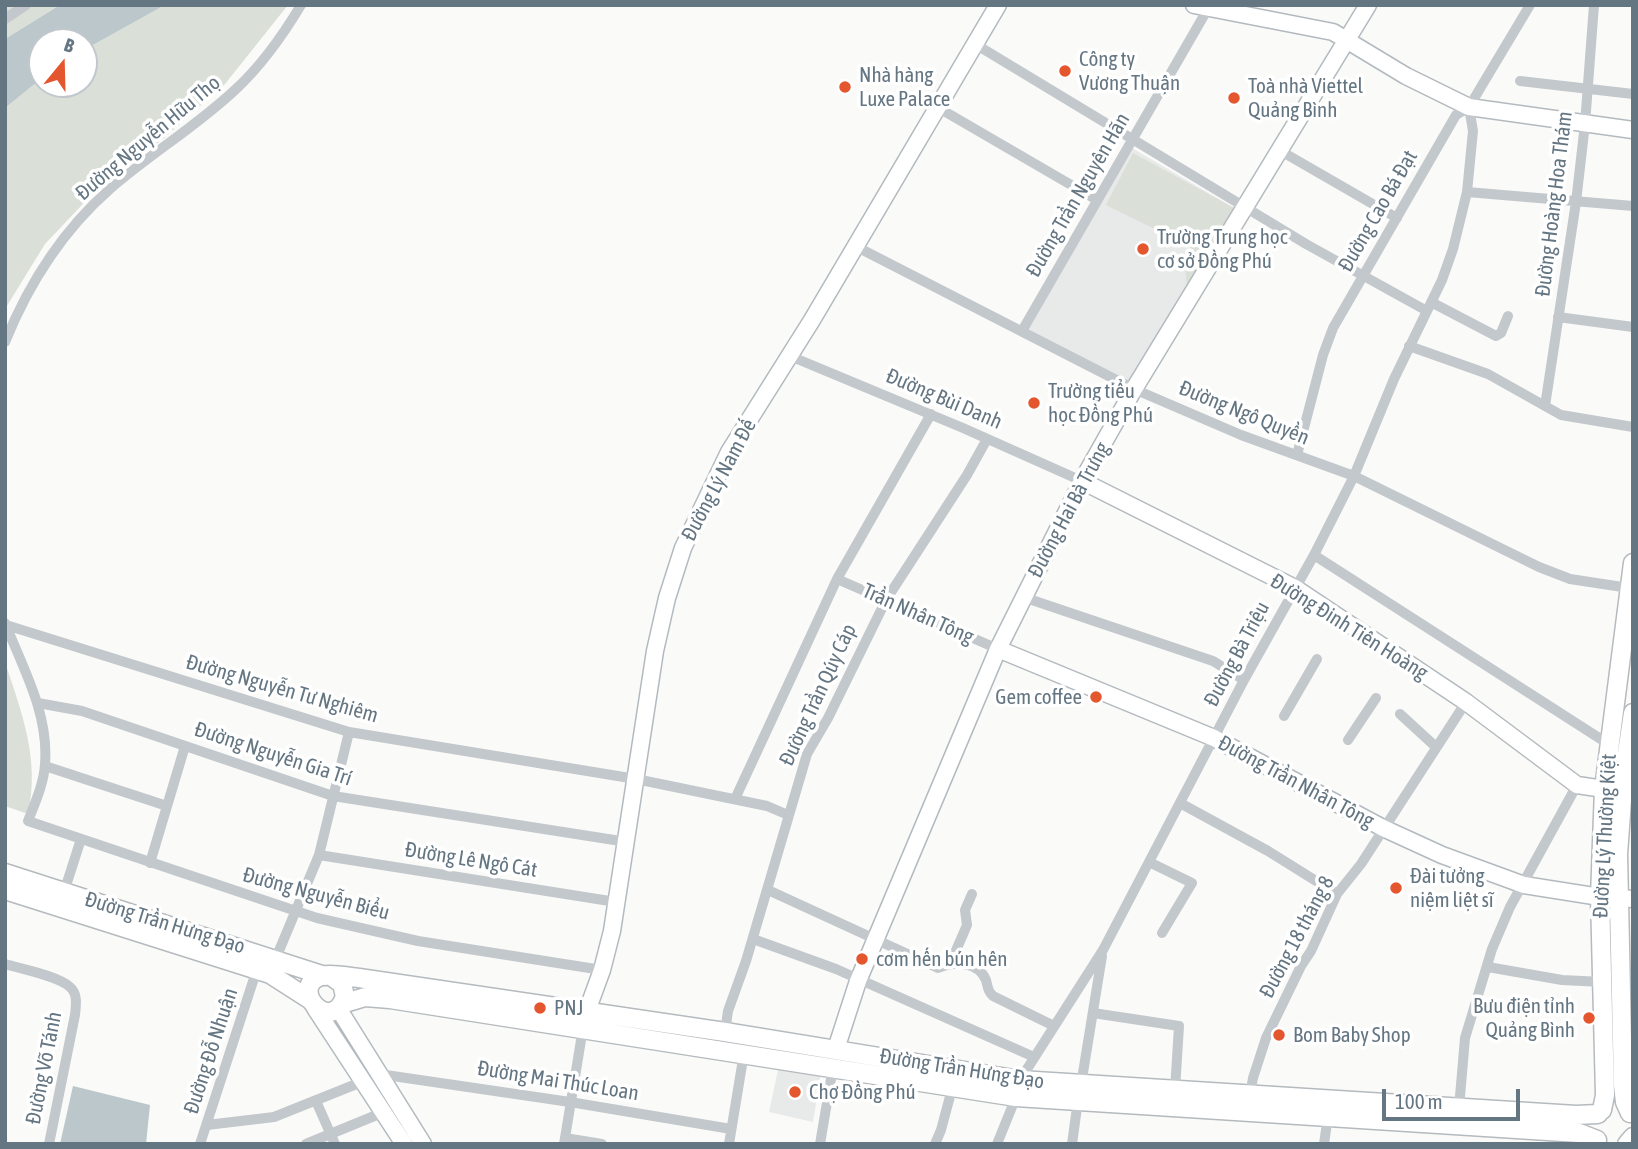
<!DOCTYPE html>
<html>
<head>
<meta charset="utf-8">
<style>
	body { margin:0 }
	#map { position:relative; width:1638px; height:1149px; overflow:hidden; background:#fafaf8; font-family:"Asap Condensed",sans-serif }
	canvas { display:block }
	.frame { position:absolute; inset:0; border:7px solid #657683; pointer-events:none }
	.north { position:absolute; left:28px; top:28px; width:70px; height:70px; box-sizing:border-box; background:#fff; border:2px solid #c1c8cd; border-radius:50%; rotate:19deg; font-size:19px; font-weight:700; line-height:28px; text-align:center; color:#657683 }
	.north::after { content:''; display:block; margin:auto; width:24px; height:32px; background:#e4572e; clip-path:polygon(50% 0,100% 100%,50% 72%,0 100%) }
	.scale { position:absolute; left:1382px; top:1089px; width:138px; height:32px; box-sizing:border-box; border:4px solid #657683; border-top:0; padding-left:9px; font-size:21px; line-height:24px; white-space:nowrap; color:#657683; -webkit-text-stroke:5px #fff; paint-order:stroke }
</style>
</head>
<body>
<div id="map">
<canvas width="1638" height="1149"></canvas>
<div class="frame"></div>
<div class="north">B</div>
<div class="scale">100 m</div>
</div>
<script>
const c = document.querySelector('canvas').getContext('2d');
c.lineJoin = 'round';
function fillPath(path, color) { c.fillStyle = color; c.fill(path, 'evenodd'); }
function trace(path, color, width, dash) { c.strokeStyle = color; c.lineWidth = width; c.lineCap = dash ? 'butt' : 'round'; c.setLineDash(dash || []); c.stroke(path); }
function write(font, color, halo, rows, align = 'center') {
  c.font = font + ' "Asap Condensed",sans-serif'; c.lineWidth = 7; c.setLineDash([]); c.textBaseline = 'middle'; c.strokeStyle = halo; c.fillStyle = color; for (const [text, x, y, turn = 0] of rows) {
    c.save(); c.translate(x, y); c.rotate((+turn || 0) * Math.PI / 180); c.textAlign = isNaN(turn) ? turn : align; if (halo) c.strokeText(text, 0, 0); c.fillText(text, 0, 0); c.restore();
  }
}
fillPath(new Path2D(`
	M1132 148 1236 209 1130 382 1028 329Z
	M779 1065 821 1073 813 1122 769 1112Z`), '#e8e9e9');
fillPath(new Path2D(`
	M5 5H60L5 39Z
	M165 5H288L225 84 164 138 98 188 45 244 5 309V108L42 78V84H84V50Z
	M1133 153 1236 209 1187 288 1185 263 1191 247 1106 205Z
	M5 662C22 714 40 759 28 814L5 806Z`), '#dadfd7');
fillPath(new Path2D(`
	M60 5H165L84 50V42H42V78L5 108V39Z
	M73 1086 150 1105 146 1144H60Z`), '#bbc7cb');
const secondary = new Path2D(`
	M1194 5 1333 32 1406 76 1469 107 1633 130
	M1082 481 1295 588 1466 702 1577 785 1604 789
	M998 649 1214 738 1383 828 1442 855 1524 885 1600 897
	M1618 898 1633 899
	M315 1008 404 1144
	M338 1008 423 1144
	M587 1011 602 970 612 931 655 651 667 598 683 548 729 452 812 320 998 5
	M836 1049 858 981 998 649 1082 481 1134 389 1368 5`);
const primary = new Path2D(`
	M5 873 325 976
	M5 890 270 974 309 999
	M331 976 342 984 345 996C332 1037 287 988 321 976 331 973 348 977 359 978L725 1032 1020 1080 1576 1115 1598 1114
	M342 1004 365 997 390 999 1016 1097 1579 1133 1597 1140
	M1602 1110 1605 1095 1600 897 1604 789 1633 563
	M1630 1113 1625 1102 1623 1085 1618 854 1624 773 1633 713
	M1627 1144 1633 1137`);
trace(secondary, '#b3babf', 19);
trace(primary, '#b5babe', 21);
trace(new Path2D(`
	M5 19 26 5
	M975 44 1306 244 1427 311
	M1520 81 1633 94
	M937 107 1097 200
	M1279 150 1397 218
	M1467 192 1633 206
	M855 246 1134 389 1241 435 1354 476 1539 567 1570 579 1629 588
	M1431 302 1496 336 1501 333 1508 316
	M1558 317 1633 327
	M1022 331 1210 5
	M5 342C29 283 62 231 110 189 150 154 197 126 236 89 262 65 283 35 301 5
	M1409 346 1488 374 1561 415 1633 427
	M790 356 963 428 1082 481
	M1545 406 1576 202 1585 124 1594 5
	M1297 455 1323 355 1333 328 1456 115 1469 107 1530 5
	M1314 555 1610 745
	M837 579 998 649
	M1023 597 1213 661 1244 680
	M5 623C23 668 49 714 45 764 44 783 35 803 28 821L317 918 418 941 602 970
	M6 625 349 732 636 779 767 806 788 815
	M38 703 82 711 333 796 627 842
	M1400 714 1436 747
	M1284 716 1317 659
	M1348 740 1376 698
	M45 766 167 806
	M735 799 837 579 931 414
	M1180 803 1268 851 1337 894
	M319 855 616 902
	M1149 862 1192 883 1162 933
	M150 863 185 746
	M768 890 938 968C954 961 978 961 986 980 988 988 988 991 993 996L1054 1026
	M64 892 81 839
	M753 939 836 969 1034 1057
	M276 958 319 855 349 732
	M951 962 967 925 965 910 972 894
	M5 964C21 969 59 976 70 987 78 994 76 1005 75 1015L49 1144
	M1488 967 1562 980 1602 982
	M1093 1013 1179 1026 1175 1090
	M725 1032 728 1011 746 961 807 754 828 718 886 600 967 475 987 439
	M379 1074 570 1102 731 1129
	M1020 1080 1103 950 1244 680 1314 555 1354 476 1394 379 1442 280 1453 249 1467 192 1473 131 1469 107
	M1081 1085 1102 956
	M1250 1095 1253 1078 1266 1038 1301 966 1311 951 1337 894 1361 864 1466 702
	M316 1101 335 1144
	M1459 1108 1465 1038 1492 949 1510 907 1577 785
	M207 1125 274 1117 364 1081
	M565 1138 602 1144
	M200 1144 257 969
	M306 1144 384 1112
	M564 1144 583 1028
	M729 1144 744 1053
	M820 1144 833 1067
	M935 1144 941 1130 953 1085
	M997 1144 1016 1097
	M1072 1144 1078 1100
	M1324 1144 1328 1116`), '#c3c8cc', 10);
trace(secondary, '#fff', 16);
trace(primary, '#fff', 18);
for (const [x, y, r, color] of [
	[1065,71,7,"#e4572e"],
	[845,87,7,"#e4572e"],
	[1234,98,7,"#e4572e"],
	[1143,249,7,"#e4572e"],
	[1034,403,7,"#e4572e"],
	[1096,697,7,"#e4572e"],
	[1396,888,7,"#e4572e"],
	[862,959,7,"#e4572e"],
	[540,1008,7,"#e4572e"],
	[1589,1018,7,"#e4572e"],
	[1279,1035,7,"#e4572e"],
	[795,1092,7,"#e4572e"]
]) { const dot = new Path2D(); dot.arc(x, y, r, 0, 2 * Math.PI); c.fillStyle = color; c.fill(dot); trace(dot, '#fff', 2.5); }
write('21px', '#657683', '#fff', [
	["Công ty",1079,59],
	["Vương Thuận",1079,83],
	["Nhà hàng",859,75],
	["Luxe Palace",859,99],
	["Toà nhà Viettel",1248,86],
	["Quảng Bình",1248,110],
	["Trường Trung học",1157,237],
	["cơ sở Đồng Phú",1157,261],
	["Trường tiểu",1048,391],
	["học Đồng Phú",1048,415],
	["Gem coffee",1082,697,"right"],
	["Đài tưởng",1410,876],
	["niệm liệt sĩ",1410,900],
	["cơm hến bún hên",876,959],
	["Bưu điện tỉnh",1575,1006,"right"],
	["Quảng Bình",1575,1030,"right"],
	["PNJ",554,1008],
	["Bom Baby Shop",1293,1035],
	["Chợ Đồng Phú",809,1092]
], 'left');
write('21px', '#657683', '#fff', [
	["Đường Nguyễn Hữu Thọ",148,138,-40],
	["Đường Trần Nguyên Hãn",1078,195,-60],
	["Đường Hoàng Hoa Thám",1554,204,-83],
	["Đường Cao Bá Đạt",1378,211,-60],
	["Đường Bùi Danh",944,399,23],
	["Đường Ngô Quyền",1244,413,22],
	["Đường Lý Nam Đế",719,480,-62],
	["Đường Hai Bà Trưng",1069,510,-62],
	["Trần Nhân Tông",918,614,24],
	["Đường Đinh Tiên Hoàng",1349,627,32],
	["Đường Bà Triệu",1237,654,-62],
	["Đường Nguyễn Tư Nghiêm",282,689,16],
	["Đường Trần Qúy Cáp",818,695,-65],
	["Đường Nguyễn Gia Trí",273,754,18],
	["Đường Trần Nhân Tông",1296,782,28],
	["Đường Lý Thường Kiệt",1605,836,-87],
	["Đường Lê Ngô Cát",471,860,9],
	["Đường Nguyễn Biểu",316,894,15],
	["Đường Trần Hưng Đạo",165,923,17],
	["Đường 18 tháng 8",1297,937,-62],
	["Đường Đỗ Nhuận",211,1051,-72],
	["Đường Võ Tánh",44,1068,-79],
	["Đường Trần Hưng Đạo",962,1069,9],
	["Đường Mai Thúc Loan",558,1081,9]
]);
</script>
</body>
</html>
